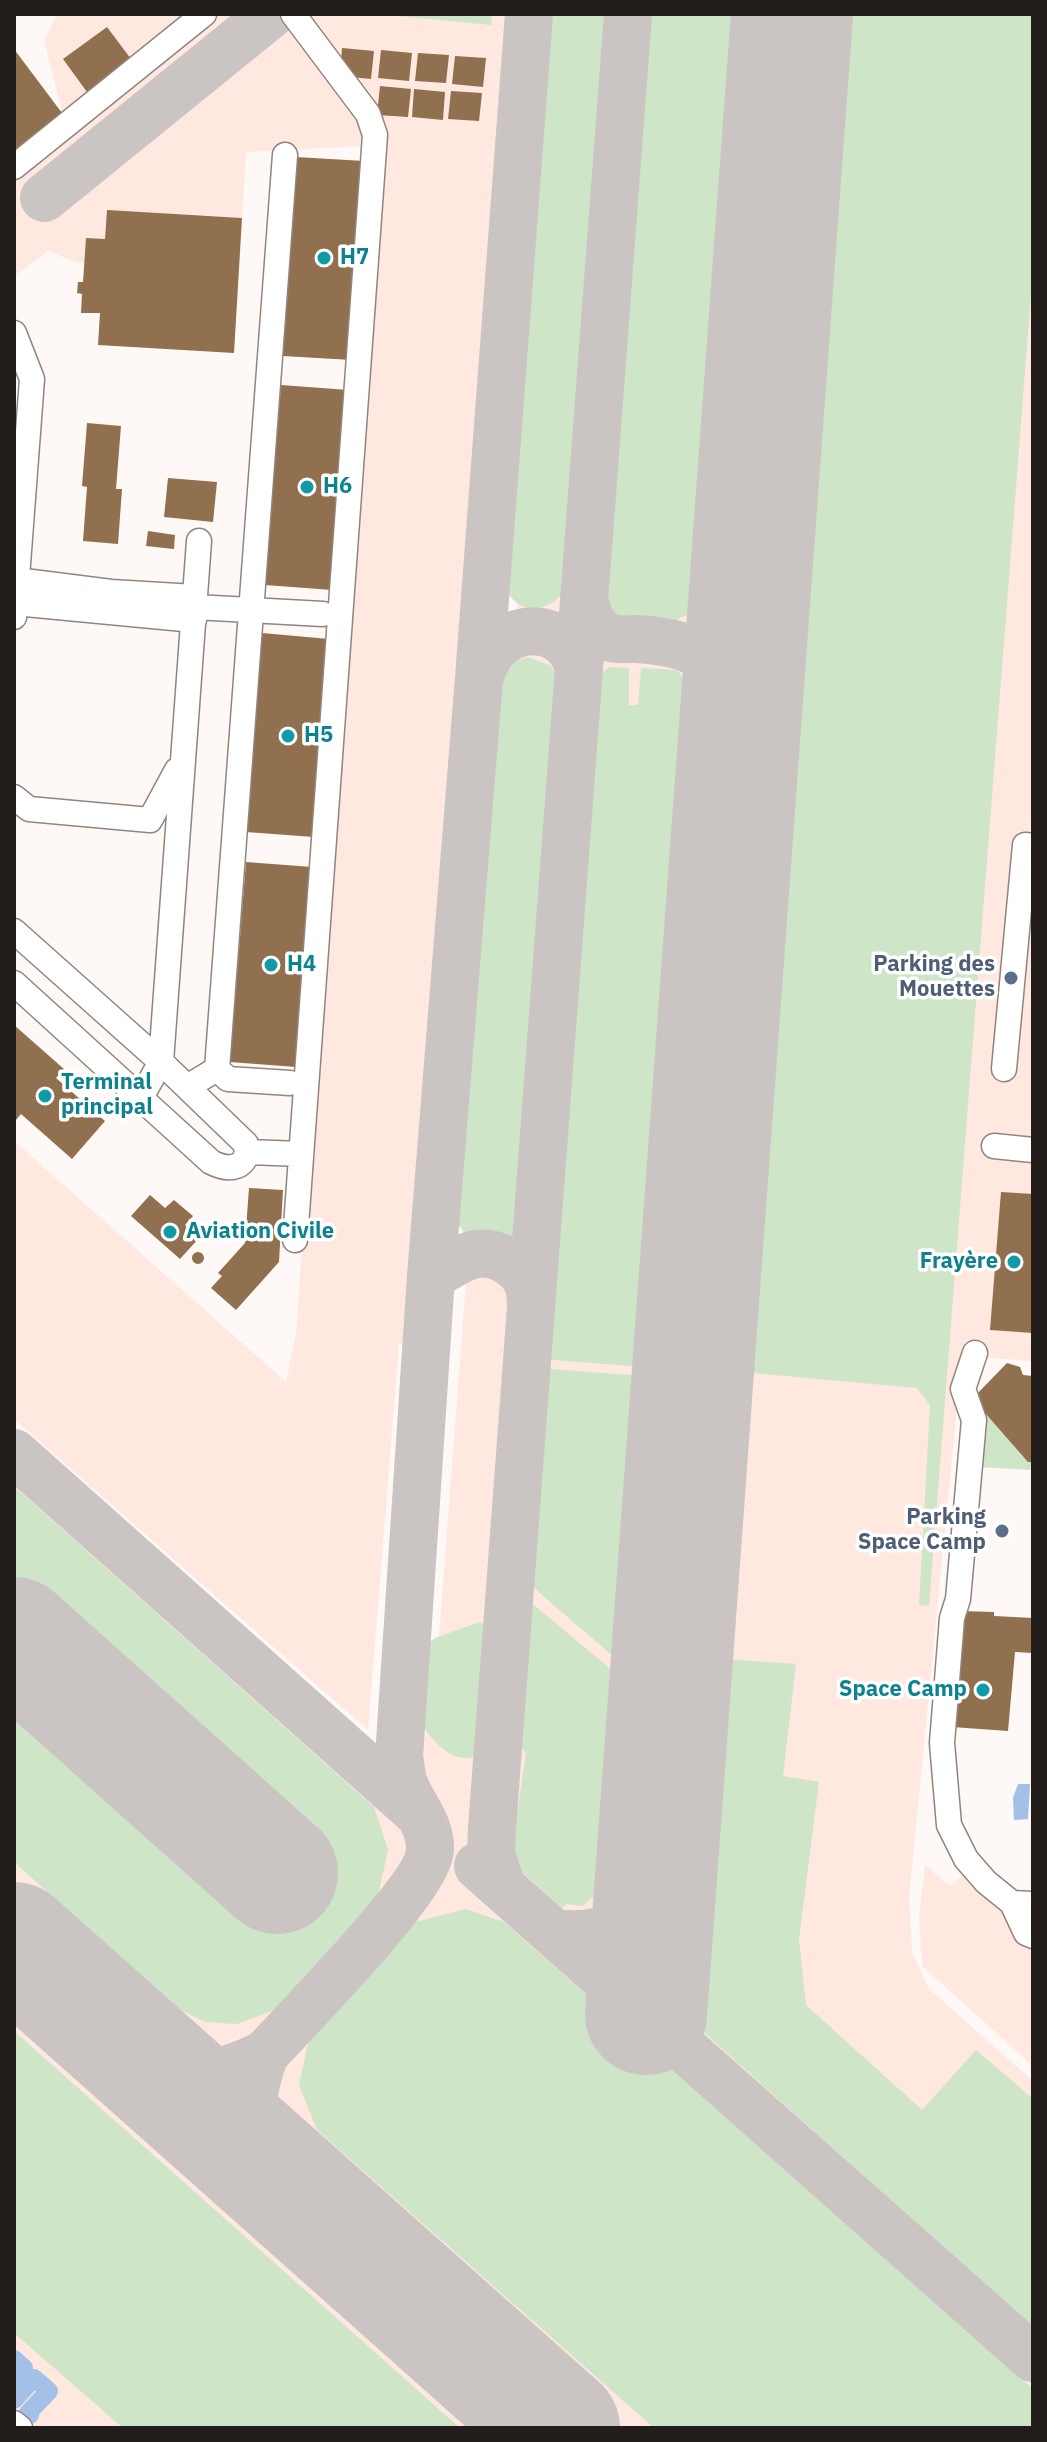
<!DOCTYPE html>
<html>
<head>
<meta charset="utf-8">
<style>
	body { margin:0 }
	#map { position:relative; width:1047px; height:2442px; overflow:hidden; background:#fef8f6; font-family:"IBM Plex Sans",sans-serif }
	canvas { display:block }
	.frame { position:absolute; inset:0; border:16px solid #221d1b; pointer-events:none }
</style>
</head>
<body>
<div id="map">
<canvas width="1047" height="2442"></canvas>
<div class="frame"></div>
</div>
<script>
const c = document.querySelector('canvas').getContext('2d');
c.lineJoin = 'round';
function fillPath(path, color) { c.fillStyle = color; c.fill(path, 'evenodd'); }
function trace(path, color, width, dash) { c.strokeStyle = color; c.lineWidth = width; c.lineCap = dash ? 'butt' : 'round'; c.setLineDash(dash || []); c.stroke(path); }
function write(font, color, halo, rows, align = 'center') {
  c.font = font + ' "IBM Plex Sans",sans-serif'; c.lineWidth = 7; c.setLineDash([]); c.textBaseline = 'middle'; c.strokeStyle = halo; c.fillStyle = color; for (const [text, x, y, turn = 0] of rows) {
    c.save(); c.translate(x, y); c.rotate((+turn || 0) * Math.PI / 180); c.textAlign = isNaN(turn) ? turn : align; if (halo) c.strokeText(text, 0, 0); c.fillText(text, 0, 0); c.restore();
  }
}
fillPath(new Path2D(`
	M58 14H1033V1361L962 1356 909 1897 912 1952 929 1989 1033 2081V2428H14V1481L392 1818 433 1716 520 570 548 110 522 111 434 1347 399 1344 368 1730 14 1419V1141L286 1382 296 1334 380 145 246 152 242 218 203 215 175 319 142 273 73 261 48 251 16 275 14 272V150L62 112 44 40Z
	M980 1861 1026 1898H1033V2066L922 1966 919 1919 925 1865 950 1886Z`), '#fee8df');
fillPath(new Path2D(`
	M378 14H491L492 25Z
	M539 14H613L573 581C548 618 513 620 499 573Z
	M641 14H750L707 591 696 610 676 620 619 617 605 604 597 581Z
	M835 14H1033V269L929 1606 919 1605 930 1405 917 1388 731 1371Z
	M528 657 551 666 564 690 523 1221 511 1237 489 1242 467 1237 455 1220 495 682 507 665Z
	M609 667 629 668V705H638L641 668 677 670 688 684 694 698 645 1367 540 1359 590 696 594 680Z
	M539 1368 643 1376 620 1662 527 1582Z
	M979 1406 1033 1462V1470L975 1467Z
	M14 1486 374 1807 388 1850 378 1895 277 2009 237 2024 205 2022 179 2009 14 1862Z
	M523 1596 619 1676 606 1873 597 1894 582 1906 567 1904 562 1908 510 1861 526 1753 511 1736Z
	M480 1622 493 1633 485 1754C451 1767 439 1745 419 1723L423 1648 435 1638Z
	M726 1659 796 1664 783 1776 819 1782 799 1939 806 2005 922 2110 976 2050 1033 2099V2328L699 2028 691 2008V1961L705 1788 712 1668Z
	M466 1909 504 1922 1033 2389V2428H654L317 2130 299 2085 309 2039 415 1922Z
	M14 2031 460 2428H123L14 2333Z`), '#cee5c8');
fillPath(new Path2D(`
	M1018 1784H1030L1028 1819 1014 1820 1013 1798Z`), '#a3c0e6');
trace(new Path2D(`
	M14 2359 24 2368 14 2379
	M14 2400 34 2378 49 2391 28 2413 30 2415`), '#a3c0e6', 18);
trace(new Path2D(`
	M44 198 271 14
	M584 599C587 614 594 633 611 638 618 640 628 639 636 639 672 641 705 647 726 681 734 695 736 713 740 729
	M479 678C483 668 486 658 494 649 522 619 569 628 579 669
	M431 1276C445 1269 462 1256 477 1254 497 1251 521 1265 528 1284 531 1292 531 1302 531 1309
	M14 1453 417 1812
	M478 1866 1033 2358
	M502 1887 491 1855 492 1828 628 14
	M554 1933C609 1939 630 1924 656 1876
	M138 2053C194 2076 209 2081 265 2054
	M294 2192C255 2140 241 2119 265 2054 295 2021 430 1885 430 1849 431 1824 411 1805 403 1781 401 1774 401 1765 399 1757L431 1276 479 678 529 14`), '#cac4c2', 48);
trace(new Path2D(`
	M14 1638 277 1873
	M14 1943 559 2428
	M646 2014 792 14`), '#cac4c2', 122);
fillPath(new Path2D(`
	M107 27 131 59 87 92 63 59Z
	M342 48 374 51 371 79 340 76Z
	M14 49 62 113 14 150Z
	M381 50 412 53 409 81 378 78Z
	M418 53 449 55 446 83 415 81Z
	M455 56 486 58 483 87 452 84Z
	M380 86 411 89 408 117 377 115Z
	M414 89 445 92 443 120 412 117Z
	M451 91 482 93 479 121 448 119Z
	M296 157 364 161 352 360 283 356Z
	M107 210 242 218 234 353 98 345 100 313H81L82 294 77 293 78 282H83L86 238 105 239Z
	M281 385 348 390 332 590 265 585Z
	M87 423 121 426 116 489H122L118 544 83 541 87 487 82 486Z
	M168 478 217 482 213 522 164 517Z
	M148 531 175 535 174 549 146 546Z
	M262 633 329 639 314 837 246 832Z
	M246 862 312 867 296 1067 230 1062Z
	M14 1025 64 1069 56 1078 105 1121 72 1159 21 1114 16 1120 14 1119Z
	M249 1188 283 1190 279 1262 236 1310 211 1288 222 1276 218 1273 245 1243Z
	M1001 1192 1033 1194V1333L990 1330Z
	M150 1195 165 1208 174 1200 193 1216 185 1225 199 1238 180 1259 131 1216Z
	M192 1258a6 6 0 1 1 12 0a6 6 0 1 1-12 0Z
	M1007 1363 1020 1367 1023 1375 1033 1376V1462H1028L979 1406 981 1403 975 1396Z
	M961 1611 994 1612V1616L1033 1618V1653L1015 1652 1008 1731 952 1727Z`), '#90704e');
const minor = new Path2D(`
	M293 14 368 114 375 135 295 1240
	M14 167 204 14
	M14 333 32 379 14 617
	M16 580 111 592 195 597
	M15 603 194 620
	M195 607 323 614
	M14 797 29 809 150 820 177 770
	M14 931 161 1062 246 1144C250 1168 230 1172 211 1162L14 983
	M217 1069 228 1079 290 1083
	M1004 1069 1025 845 1033 846
	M187 1087 217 1069 285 155
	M141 1097 161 1062 199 541
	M994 1146 1033 1150
	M248 1152 301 1154
	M975 1353 963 1389 974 1420 958 1599 952 1618 942 1743 949 1825 966 1859 986 1882 1012 1903 1033 1904
	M1012 1903 1026 1933 1033 1936
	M14 2423 20 2428`);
trace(minor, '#918580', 27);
trace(minor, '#fff', 24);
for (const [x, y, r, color] of [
	[324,258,8,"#0f9aa8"],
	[307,487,8,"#0f9aa8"],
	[288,736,8,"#0f9aa8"],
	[271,965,8,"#0f9aa8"],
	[1011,978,8,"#5c6f8a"],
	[45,1096,8,"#0f9aa8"],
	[170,1232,8,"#0f9aa8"],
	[1014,1262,8,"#0f9aa8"],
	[1002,1531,8,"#5c6f8a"],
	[983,1690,8,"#0f9aa8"]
]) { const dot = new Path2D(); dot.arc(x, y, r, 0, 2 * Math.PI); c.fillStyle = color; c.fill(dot); trace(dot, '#fff', 3); }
write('bold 22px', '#0d838f', '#fff', [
	["H7",340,258],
	["H6",323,487],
	["H5",304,736],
	["H4",287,965],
	["Terminal",61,1083],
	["principal",61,1108],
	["Aviation Civile",186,1232],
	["Frayère",998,1262,"right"],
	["Space Camp",967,1690,"right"]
], 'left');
write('bold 22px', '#4e5e75', '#fff', [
	["Parking des",995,965],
	["Mouettes",995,990],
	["Parking",986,1518],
	["Space Camp",986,1543]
], 'right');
</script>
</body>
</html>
